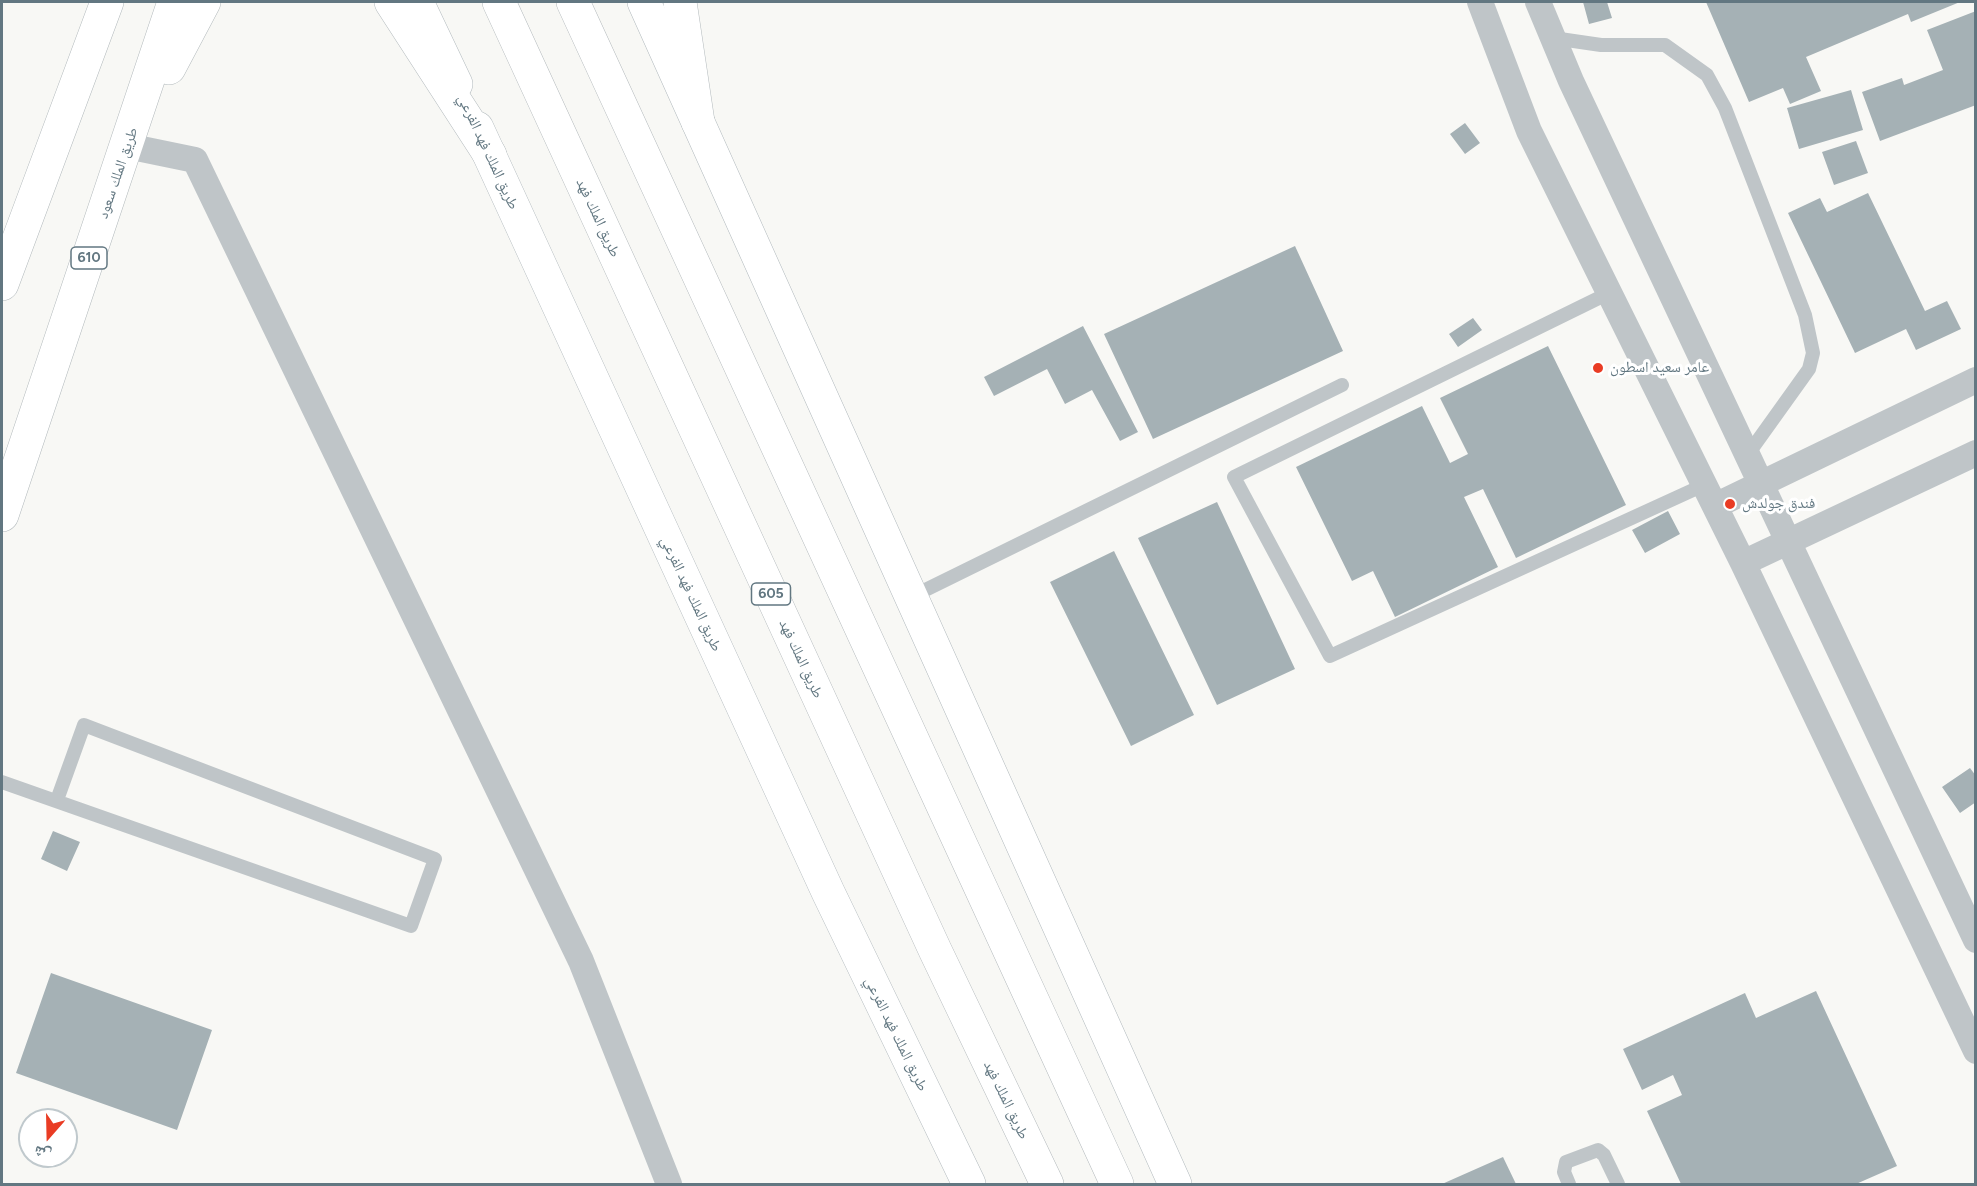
<!DOCTYPE html>
<html>
<head>
<meta charset="utf-8">
<style>
	body { margin:0 }
	#map { position:relative; width:1977px; height:1186px; overflow:hidden; background:#f8f8f5; font-family:Figtree,"Noto Naskh Arabic",sans-serif }
	canvas { display:block }
	.frame { position:absolute; inset:0; border:3px solid #627781; pointer-events:none }
	.north { position:absolute; left:18px; top:1108px; width:60px; height:60px; box-sizing:border-box; background:#fff; border:2px solid #c0c9cd; border-radius:50%; rotate:200deg; font-size:16px; font-weight:700; line-height:24px; text-align:center; color:#627781 }
	.north::after { content:''; display:block; margin:auto; width:21px; height:27px; background:#e93c24; clip-path:polygon(50% 0,100% 100%,50% 72%,0 100%) }
</style>
</head>
<body>
<div id="map">
<canvas width="1977" height="1186"></canvas>
<div class="frame"></div>
<div class="north">ش</div>
</div>
<script>
const c = document.querySelector('canvas').getContext('2d');
c.lineJoin = 'round';
function fillPath(path, color) { c.fillStyle = color; c.fill(path, 'evenodd'); }
function trace(path, color, width, dash) { c.strokeStyle = color; c.lineWidth = width; c.lineCap = dash ? 'butt' : 'round'; c.setLineDash(dash || []); c.stroke(path); }
function write(font, color, halo, rows, align = 'center') {
  c.font = font + ' Figtree,"Noto Naskh Arabic",sans-serif'; c.lineWidth = 6; c.setLineDash([]); c.textBaseline = 'middle'; c.strokeStyle = halo; c.fillStyle = color; for (const [text, x, y, turn = 0] of rows) {
    c.save(); c.translate(x, y); c.rotate((+turn || 0) * Math.PI / 180); c.textAlign = isNaN(turn) ? turn : align; if (halo) c.strokeText(text, 0, 0); c.fillText(text, 0, 0); c.restore();
  }
}
fillPath(new Path2D(`
	M1583 2H1607L1612 18 1589 24Z
	M1706 2H1960L1911 22 1908 14 1806 57 1821 91 1790 104 1783 88 1749 102Z
	M1976 11V105L1880 141 1862 92 1902 78 1904 85 1943 70 1927 30Z
	M1851 90 1863 130 1799 149 1787 108Z
	M1465 123 1480 143 1465 154 1450 134Z
	M1856 141 1868 173 1834 185 1822 152Z
	M1868 193 1925 311 1947 301 1961 329 1916 350 1906 329 1855 353 1788 213 1820 198 1827 212Z
	M1295 246 1343 351 1153 439 1104 334Z
	M1473 318 1482 330 1458 347 1449 334Z
	M1083 326 1138 432 1120 441 1092 390 1065 404 1047 369 994 396 984 377Z
	M1548 346 1626 505 1516 558 1483 489 1464 497 1498 567 1395 617 1373 571 1352 581 1296 467 1422 406 1450 463 1468 454 1440 398Z
	M1217 502 1295 669 1217 705 1138 538Z
	M1668 511 1680 534 1645 553 1632 530Z
	M1114 551 1194 715 1131 746 1050 582Z
	M1970 768 1976 776V802L1960 813 1942 787Z
	M53 831 80 842 67 871 41 859Z
	M51 973 212 1030 177 1130 16 1073Z
	M1816 991 1897 1166 1856 1184H1681L1647 1111 1682 1095 1673 1075 1642 1090 1623 1049 1745 993 1756 1018Z
	M1503 1157 1516 1184H1442Z`), '#a5b1b5');
const secondary = new Path2D(`
	M417 2 456 84
	M644 2 1175 1184
	M477 128 828 892 969 1184`);
const primary = new Path2D(`
	M391 2 490 155
	M680 2 698 122
	M169 68 204 2
	M2 284 107 2
	M2 515 174 2`);
const motorway = new Path2D(`
	M499 2 935 950 1047 1184
	M573 2 1117 1184`);
trace(secondary, '#b1b9bd', 34);
trace(primary, '#b2b9bc', 34);
trace(motorway, '#b2b8bb', 34);
trace(new Path2D(`
	M1553 38 1601 45H1665L1707 75 1725 108 1805 315 1813 353 1809 369 1746 457
	M1609 293 1234 477 1330 656 1704 485
	M911 597 1342 385
	M2 782 411 926 435 859 84 725 57 800
	M1569 1184 1564 1172 1566 1162 1598 1150 1604 1155 1618 1184`), '#bfc5c8', 14);
trace(new Path2D(`
	M1480 2 1529 131 1743 563 1976 1051
	M1538 2 1571 81 1976 940
	M127 146 195 160 581 961 669 1184
	M1715 506 1976 380
	M1743 563 1976 453`), '#bfc5c8', 26);
trace(secondary, '#fff', 33);
trace(primary, '#fff', 33);
trace(motorway, '#fff', 33);
for (const [x, y, r, color] of [
	[1598,368,6,"#e93c24"],
	[1730,504,6,"#e93c24"]
]) { const dot = new Path2D(); dot.arc(x, y, r, 0, 2 * Math.PI); c.fillStyle = color; c.fill(dot); trace(dot, '#fff', 2); }
for (const [x, y, w] of [
	[89,258,36],
	[771,594,39]
]) { const box = new Path2D(); box.roundRect(x - w / 2, y - 11, w, 22, 4.5); c.fillStyle = '#fff'; c.fill(box); trace(box, '#627781', 1.5); }
write('bold 14px', '#627781', null, [
	["610",89,258],
	["605",771,594]
]);
write('15px', '#627781', '#fff', [
	["طريق الملك فهد الفرعي",488,152,65],
	["طريق الملك سعود",118,173,-71],
	["طريق الملك فهد",598,218,65],
	["طريق الملك فهد الفرعي",691,594,65],
	["طريق الملك فهد",801,659,65],
	["طريق الملك فهد الفرعي",896,1034,64],
	["طريق الملك فهد",1006,1100,64]
]);
write('15px', '#627781', '#fff', [
	["عامر سعيد اسطون",1610,368],
	["فندق جولدش",1742,504]
], 'left');
</script>
</body>
</html>
